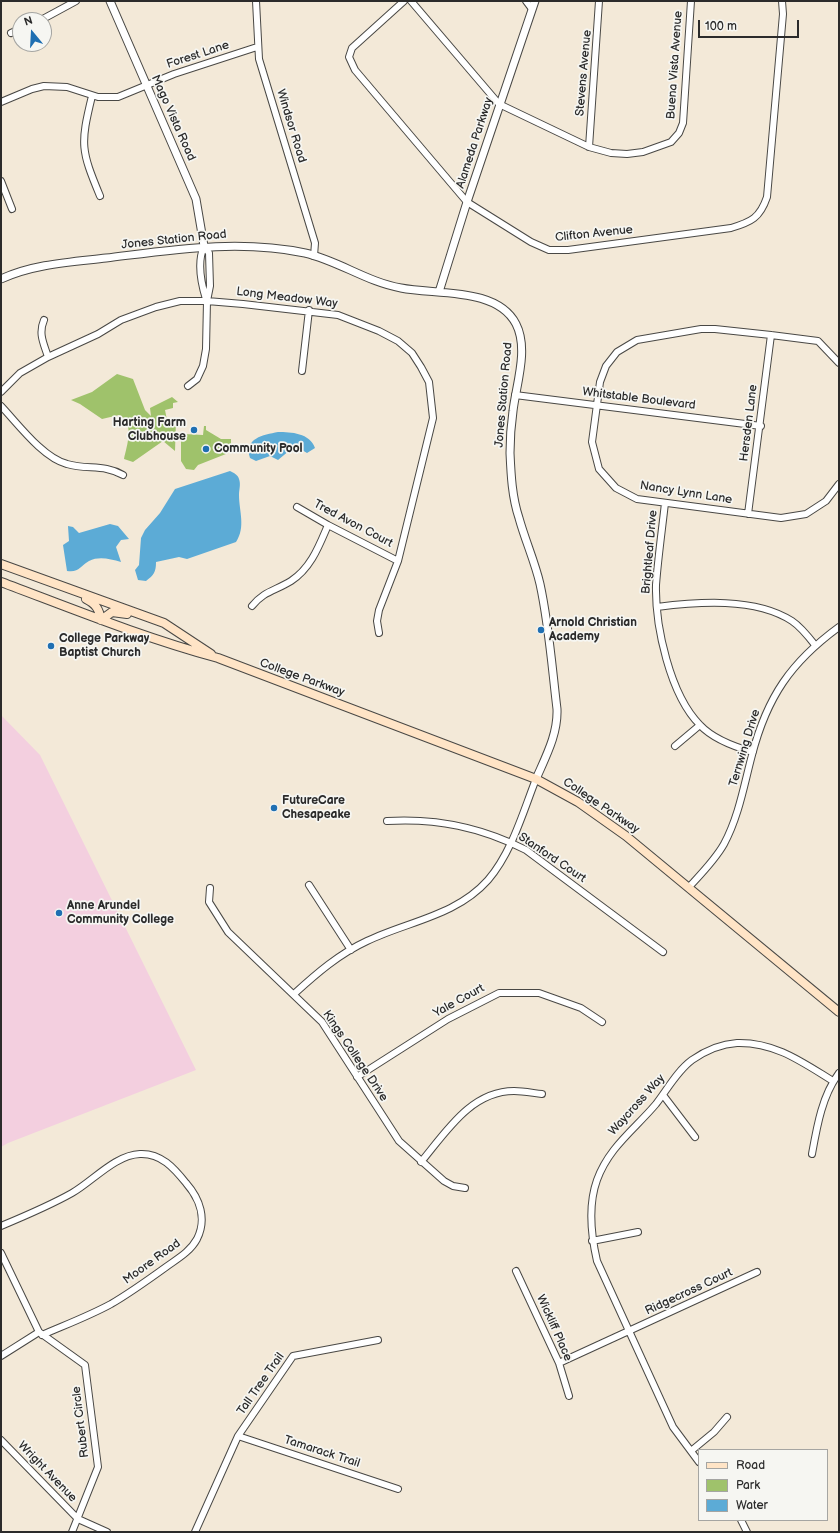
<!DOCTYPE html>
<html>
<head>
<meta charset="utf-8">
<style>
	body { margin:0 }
	#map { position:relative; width:840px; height:1533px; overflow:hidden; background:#f3e9d8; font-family:"Balsamiq Sans",sans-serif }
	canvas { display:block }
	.frame { position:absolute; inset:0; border:2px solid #2b2b2b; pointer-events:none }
	.legend { position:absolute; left:698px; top:1449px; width:130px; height:72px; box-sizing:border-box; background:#f6f6f2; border:1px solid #a5a5a2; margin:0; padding:5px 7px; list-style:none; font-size:12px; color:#2b2b2b }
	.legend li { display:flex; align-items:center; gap:8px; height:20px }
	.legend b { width:20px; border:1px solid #a5a5a2 }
	.north { position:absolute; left:12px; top:12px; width:40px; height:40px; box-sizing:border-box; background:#f6f6f2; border:1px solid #a5a5a2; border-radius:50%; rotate:342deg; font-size:11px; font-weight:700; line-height:16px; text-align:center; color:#2b2b2b }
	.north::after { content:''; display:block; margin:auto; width:14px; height:18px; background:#1f6fb2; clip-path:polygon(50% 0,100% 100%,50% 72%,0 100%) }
	.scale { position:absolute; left:698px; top:20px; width:101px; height:18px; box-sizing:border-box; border:2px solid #2b2b2b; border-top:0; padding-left:5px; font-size:12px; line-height:14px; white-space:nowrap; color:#2b2b2b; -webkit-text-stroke:3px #f6f6f2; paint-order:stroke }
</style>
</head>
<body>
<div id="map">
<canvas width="840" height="1533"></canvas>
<div class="frame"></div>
<ul class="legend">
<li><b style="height:5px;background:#ffe4c6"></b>Road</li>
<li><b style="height:11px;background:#9fc26b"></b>Park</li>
<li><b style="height:11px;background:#5cabd6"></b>Water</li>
</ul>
<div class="north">N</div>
<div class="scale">100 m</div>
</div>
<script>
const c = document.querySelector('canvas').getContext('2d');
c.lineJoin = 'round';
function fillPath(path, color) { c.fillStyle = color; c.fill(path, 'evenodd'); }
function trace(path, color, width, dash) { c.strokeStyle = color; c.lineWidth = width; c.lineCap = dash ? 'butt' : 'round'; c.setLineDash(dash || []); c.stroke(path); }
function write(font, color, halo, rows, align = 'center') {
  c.font = font + ' "Balsamiq Sans",sans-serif'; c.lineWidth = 3.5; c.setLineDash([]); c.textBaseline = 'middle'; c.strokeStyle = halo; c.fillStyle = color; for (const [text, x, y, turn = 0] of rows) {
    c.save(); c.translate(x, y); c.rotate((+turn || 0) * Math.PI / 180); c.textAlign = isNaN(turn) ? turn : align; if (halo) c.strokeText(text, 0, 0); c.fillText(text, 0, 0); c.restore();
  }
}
fillPath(new Path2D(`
	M1 715 40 755 196 1070 8 1143 1 1147Z`), '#f3cfdf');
fillPath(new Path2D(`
	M117 374 133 379 145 410 151 416 150 408 172 397 178 402 173 403V408L165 410 167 420H176L175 451 163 441 133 462 124 459C127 445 135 423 119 415L102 419 80 404 71 400 92 392Z
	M204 426H206V430L221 439H231V452L198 465 194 470 186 469 181 461V437L184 434 203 435Z`), '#9fc26b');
fillPath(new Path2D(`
	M278 432C291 432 310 433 315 448L307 453 297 447 290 450 278 460 270 456 256 461 250 458C244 438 263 435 278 432Z
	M230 471C234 473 238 475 239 479 241 484 239 490 239 495 239 511 246 527 236 542L187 559 179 557 156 562C156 572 154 575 146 581L138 580 135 570 139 565 141 538 145 530 160 513 175 489Z
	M110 524 118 526 129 539 121 540 116 547 121 562C110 559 99 556 89 561 80 566 79 573 67 571L63 545 69 541 68 526 73 527 79 533Z`), '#5cabd6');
const minor = new Path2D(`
	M256 1 259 59 315 243 314 256
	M404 1 352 48 349 57 355 70 467 202 531 242 549 250H568L731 228C751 222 760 218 767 197L783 14 782 1
	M411 1 499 104 589 147 611 153 627 154 643 152 671 142 679 133 683 123 691 1
	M526 1 532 9
	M41 20 76 1
	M11 33 20 29
	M92 96C80 145 81 150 100 196
	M1 102 32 89 44 86 67 87 98 97H118L174 74 257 47
	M589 147 599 1
	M1 181 12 209
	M204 246C197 262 201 283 206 299
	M44 320C38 334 44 344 48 357
	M839 363 818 341 771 335 715 329H701L637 340 617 352 606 366 600 382 592 442 599 469 616 488 637 499 781 518 806 514 826 501 839 484
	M302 371 309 310
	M188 386 197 379 203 366 206 349 207 301 210 286 209 253 204 246
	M1 392 20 373 48 357 98 334 121 320 156 307 180 301H207L243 304 338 315 379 331 398 341 412 353 421 367 429 382 433 418 398 561 379 610 377 621 379 633
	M515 395 761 426
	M1 406C18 424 43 458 67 464 88 470 104 464 123 475
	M665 503C662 530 658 558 656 585 655 626 670 695 700 725 713 739 735 747 753 752
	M297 507 328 525 398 561
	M748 514 771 335
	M252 606C264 591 275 591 291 581 311 568 319 546 328 525
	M657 607C697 602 755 597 792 621 801 627 808 636 815 645
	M675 746 700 725
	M387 821C437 818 481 827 526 850L663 952
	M309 885 351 950
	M689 887C701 874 715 860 724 844 739 816 744 785 752 755 767 697 791 662 839 627
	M210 888 209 902 228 932 322 1022 399 1141 444 1181 453 1186 465 1188
	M294 994C317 973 339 954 367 941 409 921 456 916 488 880 512 852 523 812 536 779
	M357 1077 448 1019 499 993H539L581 1008 602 1022
	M663 1095 695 1137
	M812 1154C817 1126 822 1096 839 1073
	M421 1162C446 1132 471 1091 514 1091 523 1091 533 1093 542 1094
	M1 1226C25 1216 49 1206 72 1193 93 1181 115 1155 140 1154 161 1153 174 1168 186 1183 200 1199 207 1219 197 1239 190 1252 177 1259 166 1267 148 1280 130 1293 111 1304 89 1316 65 1325 42 1335
	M592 1241 638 1232
	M1 1253 39 1332 85 1365 98 1467 72 1532
	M516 1271 559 1363 569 1396
	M1 1356 39 1332
	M559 1363 757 1272
	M238 1436 398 1489
	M1 1440 78 1519 107 1532
	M691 1451 714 1432 727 1417
	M699 1462 673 1427 597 1261C591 1235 588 1205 597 1180 609 1147 634 1130 656 1104 667 1090 677 1071 692 1060 705 1051 721 1044 737 1043 775 1042 802 1062 833 1081
	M741 1520 747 1532
	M195 1532 238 1436 293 1356 378 1340`);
const tertiary = new Path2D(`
	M110 1 196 199 204 246
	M1 279C33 264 71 262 106 258 172 250 238 239 305 253 339 261 367 282 401 288 436 295 497 287 516 324 529 349 516 385 513 411 511 425 510 439 510 453 511 475 512 497 519 518 525 540 535 562 540 584 549 625 552 668 557 709 558 734 546 756 536 779
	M439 292 467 202 535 1`);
const secondary = new Path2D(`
	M1 564 164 623 211 654
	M1 582C73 609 144 638 218 658L536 779 578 802 626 836 839 1012
	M86 599C96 604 99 609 101 620
	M101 620 112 612 127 614`);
trace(minor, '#494845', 8);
trace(tertiary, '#494845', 9);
trace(secondary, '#494845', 10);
trace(minor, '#fff', 6);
trace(tertiary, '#fff', 7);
trace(secondary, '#ffe4c6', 8);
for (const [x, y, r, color] of [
	[194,430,4,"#1f6fb2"],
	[206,449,4,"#1f6fb2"],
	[541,630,4,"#1f6fb2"],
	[51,646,4,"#1f6fb2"],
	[274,808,4,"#1f6fb2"],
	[59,913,4,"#1f6fb2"]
]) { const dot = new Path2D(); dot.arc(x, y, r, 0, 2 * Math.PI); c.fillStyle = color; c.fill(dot); trace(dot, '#f6f6f2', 1.5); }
write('12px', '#2b2b2b', '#f6f6f2', [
	["Forest Lane",198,55,-18],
	["Buena Vista Avenue",675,65,-86],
	["Stevens Avenue",584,73,-85],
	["Mago Vista Road",173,118,66],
	["Windsor Road",291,126,73],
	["Alameda Parkway",475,143,-72],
	["Clifton Avenue",594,234,-6],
	["Jones Station Road",174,240,-6],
	["Long Meadow Way",287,298,7],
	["Jones Station Road",504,395,-85],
	["Whitstable Boulevard",639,399,7],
	["Hersden Lane",749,423,-83],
	["Nancy Lynn Lane",686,493,9],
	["Tred Avon Court",353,524,28],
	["Brightleaf Drive",650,552,-85],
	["College Parkway",302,678,20],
	["Ternwing Drive",745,748,-73],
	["College Parkway",601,806,34],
	["Stanford Court",552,858,34],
	["Yale Court",459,1001,-29],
	["Kings College Drive",355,1056,56],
	["Waycross Way",637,1105,-48],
	["Moore Road",152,1262,-36],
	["Ridgecross Court",689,1292,-25],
	["Wickliff Place",554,1328,66],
	["Tall Tree Trail",261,1384,-55],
	["Rubert Circle",81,1422,-97],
	["Tamarack Trail",322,1452,18],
	["Wright Avenue",47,1472,46]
]);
write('bold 12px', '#2b2b2b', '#f6f6f2', [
	["Harting Farm",186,423,"right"],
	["Clubhouse",186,437,"right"],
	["Community Pool",214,449],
	["Arnold Christian",549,623],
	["Academy",549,637],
	["College Parkway",59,639],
	["Baptist Church",59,653],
	["FutureCare",282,801],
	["Chesapeake",282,815],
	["Anne Arundel",67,906],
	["Community College",67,920]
], 'left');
</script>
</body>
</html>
